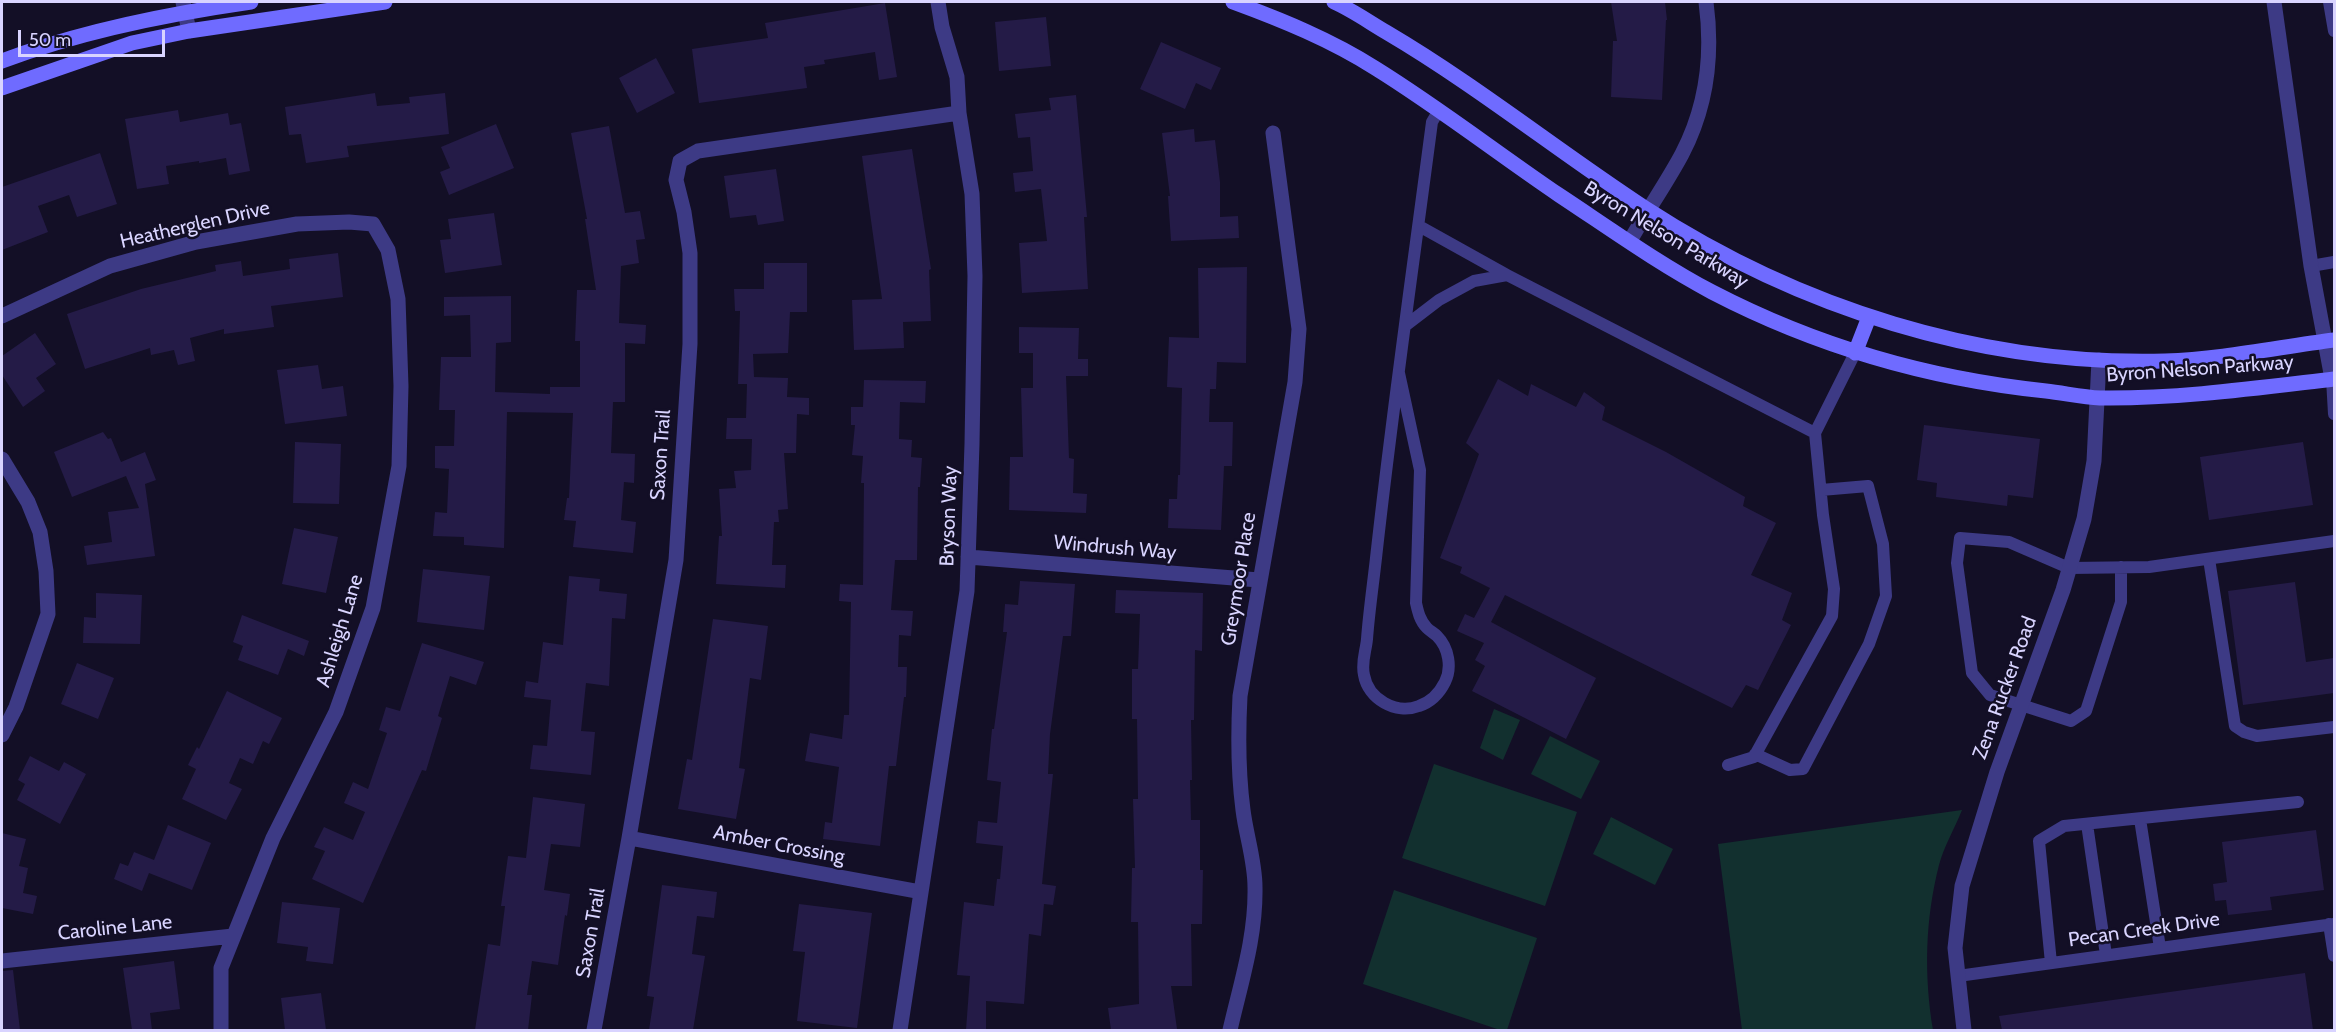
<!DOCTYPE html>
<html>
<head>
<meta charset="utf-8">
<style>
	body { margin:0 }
	#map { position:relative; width:2336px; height:1032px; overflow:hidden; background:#130f26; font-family:Cabin,sans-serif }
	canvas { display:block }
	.frame { position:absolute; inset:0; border:3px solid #d9d4ff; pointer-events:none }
	.scale { position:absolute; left:18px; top:30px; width:147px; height:27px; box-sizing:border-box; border:3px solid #d9d4ff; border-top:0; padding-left:8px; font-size:18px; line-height:21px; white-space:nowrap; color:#d9d4ff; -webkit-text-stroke:4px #130f26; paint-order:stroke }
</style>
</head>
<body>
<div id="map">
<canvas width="2336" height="1032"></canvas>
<div class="frame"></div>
<div class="scale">50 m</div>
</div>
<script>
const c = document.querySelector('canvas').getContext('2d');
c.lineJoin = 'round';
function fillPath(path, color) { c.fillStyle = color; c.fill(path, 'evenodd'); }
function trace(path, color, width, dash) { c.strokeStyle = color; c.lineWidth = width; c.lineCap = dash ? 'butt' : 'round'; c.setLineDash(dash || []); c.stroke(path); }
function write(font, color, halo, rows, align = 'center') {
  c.font = font + ' Cabin,sans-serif'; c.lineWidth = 5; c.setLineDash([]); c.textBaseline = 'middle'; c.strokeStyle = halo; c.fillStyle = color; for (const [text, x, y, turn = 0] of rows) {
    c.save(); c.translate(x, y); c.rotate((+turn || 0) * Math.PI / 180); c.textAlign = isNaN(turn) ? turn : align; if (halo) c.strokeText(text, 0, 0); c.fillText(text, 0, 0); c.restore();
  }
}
fillPath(new Path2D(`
	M1494 709 1520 720 1503 760 1480 748Z
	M1550 736 1600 761 1581 799 1531 774Z
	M1434 764 1577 812 1545 906 1402 858Z
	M1962 810C1955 828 1944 846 1939 865 1925 920 1924 975 1933 1030H1742L1718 844Z
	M1611 817 1673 849 1655 885 1593 854Z
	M1394 890 1537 938 1507 1030H1500L1363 984Z`), '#12302f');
fillPath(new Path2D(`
	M1611 2H1665L1667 20H1666L1662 100 1611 97 1613 41H1617Z
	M885 3 897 77 879 80 875 52 824 60 825 64 804 67 807 88 699 103 692 49 768 38 765 23Z
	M1046 17 1051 66 999 71 995 22Z
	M1161 42 1221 68 1211 90 1196 83 1185 109 1140 89Z
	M656 58 675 93 637 113 619 78Z
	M375 93 377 106 410 103 409 97 445 93 449 134 347 146 349 157 306 163 301 134 289 135 285 107Z
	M1076 95 1087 217H1084L1088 289 1022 293 1019 243 1047 241 1041 189 1015 192 1013 173 1033 171 1030 137 1018 138 1015 114 1051 110 1049 98Z
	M178 110 180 122 228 113 230 125 241 123 250 171 229 175 226 158 199 163V161L166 166 169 184 137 189 125 119Z
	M496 124 514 168 449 195 440 172 450 168 441 147Z
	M609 126 625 213 640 211 645 239 636 240 639 263 621 266 619 323 646 325 645 344 625 343V402H613L611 453 635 454 634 483 624 482 621 520 636 522 633 553 573 547 576 521 564 520 567 498H569L573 413 507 412 504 548 464 545V537L433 536 435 512 447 513 449 469 435 468V446H454L455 410H439L441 357H471L470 315 444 316V297L511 296V342L496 343 495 392 550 394V387H580V341H575L577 290H596L585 219H587L571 133Z
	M1194 129 1195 142 1215 140 1220 182V217L1238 216 1239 238 1171 241 1168 196H1170L1162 133Z
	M912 149 931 269 929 270 931 321 903 322 904 348 854 350 852 300 882 299 862 156Z
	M100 153 117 204 77 217 69 195 38 206 48 232 2 250V187Z
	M776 169 784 221 758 225 756 215 730 218 724 176Z
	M494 213 502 265 445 273 440 240 451 239 448 219Z
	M338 253 343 297 271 306 274 327 224 334V329L190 338 195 361 178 365 174 350 151 355 150 348 85 369 67 314 141 289 216 271 215 265 241 261 243 276 290 269 289 259Z
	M764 263H807V312H790L788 353 753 354 754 377 788 378 787 397 809 398V415L797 414 796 453H784L788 509 778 510 779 522H774L772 565H786L785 588 716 584 719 536H722L719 489 736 488 734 471 751 470 752 439H726L727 418H746L747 384H738L740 311H735L734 289H764Z
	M1247 267 1246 363 1217 362 1216 389H1210L1209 422H1233L1232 466H1224L1221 530 1168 528 1169 499H1177L1178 475H1180L1182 388 1167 387 1169 337 1199 338 1198 268Z
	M1019 327 1079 328 1078 359H1088V376H1066L1069 458 1074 459 1073 493 1087 494 1086 513 1009 510 1010 457H1023L1021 388H1033V353H1019Z
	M35 333 56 364 36 378 45 391 23 407 2 375V356Z
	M318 365 322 389 343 386 347 416 285 424 277 370Z
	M1498 379 1528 396 1531 384 1576 407 1584 392 1605 407 1602 420 1666 452 1745 497 1743 506 1776 523 1751 575 1792 593 1782 620 1791 625 1758 690 1746 685 1732 708 1505 595 1491 622 1596 678 1566 739 1472 691 1485 666 1475 660 1484 643 1457 631 1465 614 1474 618 1490 588 1460 573 1462 567 1440 558 1479 454 1466 443Z
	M864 380 926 381 925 403 900 402 899 439 912 440 911 457 922 458 920 487H918L917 560H895L891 610 913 611 911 636 899 635 898 667H907L906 697H904L896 766H889L880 846 823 839 825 822 832 823 839 767 805 761 810 733 842 739 844 715H849L851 602 839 601 840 584 863 585 864 483H861L863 456 852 455 855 425H851V407H863Z
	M1924 425 2040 439 2033 498 2008 495 2007 506 1936 497 1937 483 1917 480Z
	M103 432 108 439 111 438 121 462 145 452 156 480 145 484 155 556 87 565 84 546 112 542 108 512 139 508 126 476 72 497 54 452Z
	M295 442 341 444 339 504 293 503Z
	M2303 442 2313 505 2209 520 2200 457Z
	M294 528 338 537 326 593 282 584Z
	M423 569 490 576 484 630 417 622Z
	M569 576 600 579 599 591 627 594 625 619 612 618 609 686 586 683 581 731 595 732 591 775 530 769 533 745 547 746 551 700 524 697 526 681 538 683 543 642 563 645Z
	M1020 581 1075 584 1071 636H1063L1050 734 1048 774H1053L1042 884 1056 886 1053 905 1044 904 1041 936 1029 934 1024 1004 986 1001V1030H966L970 976 957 975 964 902 994 906 997 879H1000L1003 846 976 843 978 821 997 823 1001 782 987 780 992 729H994L1007 632H1003L1005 604 1018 605Z
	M2295 582 2306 662 2334 658V693L2243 705 2228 591Z
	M1116 590 1203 593 1202 651 1195 650 1194 720H1191L1192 780H1190L1191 820H1200V870H1203L1202 924H1191L1192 986H1171L1177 1029 1168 1030H1111L1108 1008 1139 1004 1138 922H1131L1132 868H1135L1133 799H1138L1137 719H1132V669H1138L1140 614 1115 613Z
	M96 593 142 595 140 644 83 643 84 617 96 618Z
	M242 615 309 641 304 656 288 649 278 675 238 660 243 646 233 642Z
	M713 619 768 626 761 680 750 678 739 768 745 769 736 819 678 809 687 759 692 760Z
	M422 643 484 662 476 685 450 676 438 716 442 718 426 771 422 770 363 903 312 879 325 851 314 847 324 827 353 840 365 812 344 803 353 782 368 789 387 733 379 730 386 707 400 711Z
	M77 663 114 678 98 719 61 704Z
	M227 691 282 718 269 744 263 741 253 764 240 758 229 783 242 789 226 820 182 799 196 769 188 765 197 747 199 749Z
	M30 756 59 771 64 762 86 774 60 824 17 800 25 784 18 780Z
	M533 797 585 804 580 847 551 844 544 890 570 894 567 916 565 915 558 965 532 961 527 995H532L528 1030H475L488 944 500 946 505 906H501L508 856 526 858Z
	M168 825 211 843 192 890 149 873 142 891 114 879 120 863 128 866 134 852 154 860Z
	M2316 830 2324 890 2270 897 2272 910 2228 915 2226 900 2215 901 2213 884 2227 882 2222 842Z
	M2 833 26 839 19 866 28 868 23 893 37 896 33 914 2 908Z
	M662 885 717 892 714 918 697 916 692 954 705 956 693 1030H649L654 997 647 996Z
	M282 902 340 908 333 964 306 961 308 947 277 943Z
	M799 904 872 913 857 1028 797 1021 805 952 793 951Z
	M174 961 180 1009 150 1013 152 1030H132L123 968Z
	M13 970 20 1030H2V971Z
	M2305 973 2313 1030H2002L1999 1016Z
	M321 993 326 1030H285L281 998Z`), '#241b47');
trace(new Path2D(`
	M2329 2 2334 31
	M1419 226 1507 275 1815 433
	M2311 266 2334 262
	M1405 326 1439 300 1474 281 1507 275
	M1399 373 1420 470 1416 603C1418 612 1420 621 1427 628 1430 631 1434 633 1437 636 1449 648 1452 668 1445 682 1439 694 1431 702 1419 706 1396 715 1368 699 1364 675 1361 662 1366 651 1367 639 1369 612 1373 585 1376 558 1392 412 1413 267 1432 122L1439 110
	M2332 379 2334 414
	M2209 559 2235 726 2244 732 2257 736 2334 727
	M2121 567V602L2086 711 2071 721 1990 695 1972 673 1957 563 1960 538 2009 542 2069 568 2149 567 2334 541
	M1755 754 1790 770 1803 769 1869 644 1886 596 1883 544 1868 486 1821 490
	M1728 765 1754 757 1832 616 1834 589 1823 515 1815 433 1855 353
	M2140 819 2160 948
	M2087 824 2106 955
	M2329 924 2334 956
	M2051 963 2039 841 2064 826 2298 802
	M1958 976 2334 924`), '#3d3a85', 12);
trace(new Path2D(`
	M183 2 189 31
	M2274 2 2311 266 2332 379
	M1630 241C1646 212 1666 184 1682 154 1707 106 1713 54 1706 2
	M2 316 110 266 196 242 297 224 349 222 373 224 388 250 398 299 401 386 399 466 373 608 336 712 273 838 221 968V1030
	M2 459 28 502 40 532 46 571 48 614 16 707 2 735
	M968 557 1259 580
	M629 838 921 892
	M2 961 233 936
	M594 1030 629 838 676 560 690 344V253L684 212 676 180 680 161 698 151 959 113
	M900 1030 967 591 972 444 975 276 972 194 959 113 957 77 942 27 938 2
	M1230 1030C1241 982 1256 937 1255 887 1255 861 1246 835 1243 810 1238 772 1238 734 1240 696L1295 382 1299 329 1273 133
	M1964 1030 1955 948 1962 886 1997 772 2063 590 2084 519 2094 461 2099 360`), '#3d3a85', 15);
trace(new Path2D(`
	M1233 2C1282 20 1331 40 1375 68 1438 107 1497 153 1559 195 1609 228 1659 264 1712 292 1816 346 1930 379 2046 391 2064 393 2082 397 2100 398 2178 399 2257 388 2334 379
	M1334 2C1352 10 1369 22 1386 32 1476 85 1558 151 1645 208 1799 308 1981 366 2165 361 2222 359 2279 347 2334 340
	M2 61C81 31 167 14 251 2
	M2 88 132 43 189 31 385 2
	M1855 353 1869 317`), '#6f6bff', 15);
write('20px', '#d9d4ff', '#130f26', [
	["Heatherglen Drive",195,225,-13],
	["Byron Nelson Parkway",1666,235,31],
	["Byron Nelson Parkway",2200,369,-4],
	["Saxon Trail",661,455,-86],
	["Bryson Way",949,516,-88],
	["Windrush Way",1115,548,5],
	["Greymoor Place",1239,579,-81],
	["Ashleigh Lane",340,631,-73],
	["Zena Rucker Road",2005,688,-70],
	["Amber Crossing",779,845,11],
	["Caroline Lane",115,928,-6],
	["Pecan Creek Drive",2144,930,-8],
	["Saxon Trail",591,933,-80]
]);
</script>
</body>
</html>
